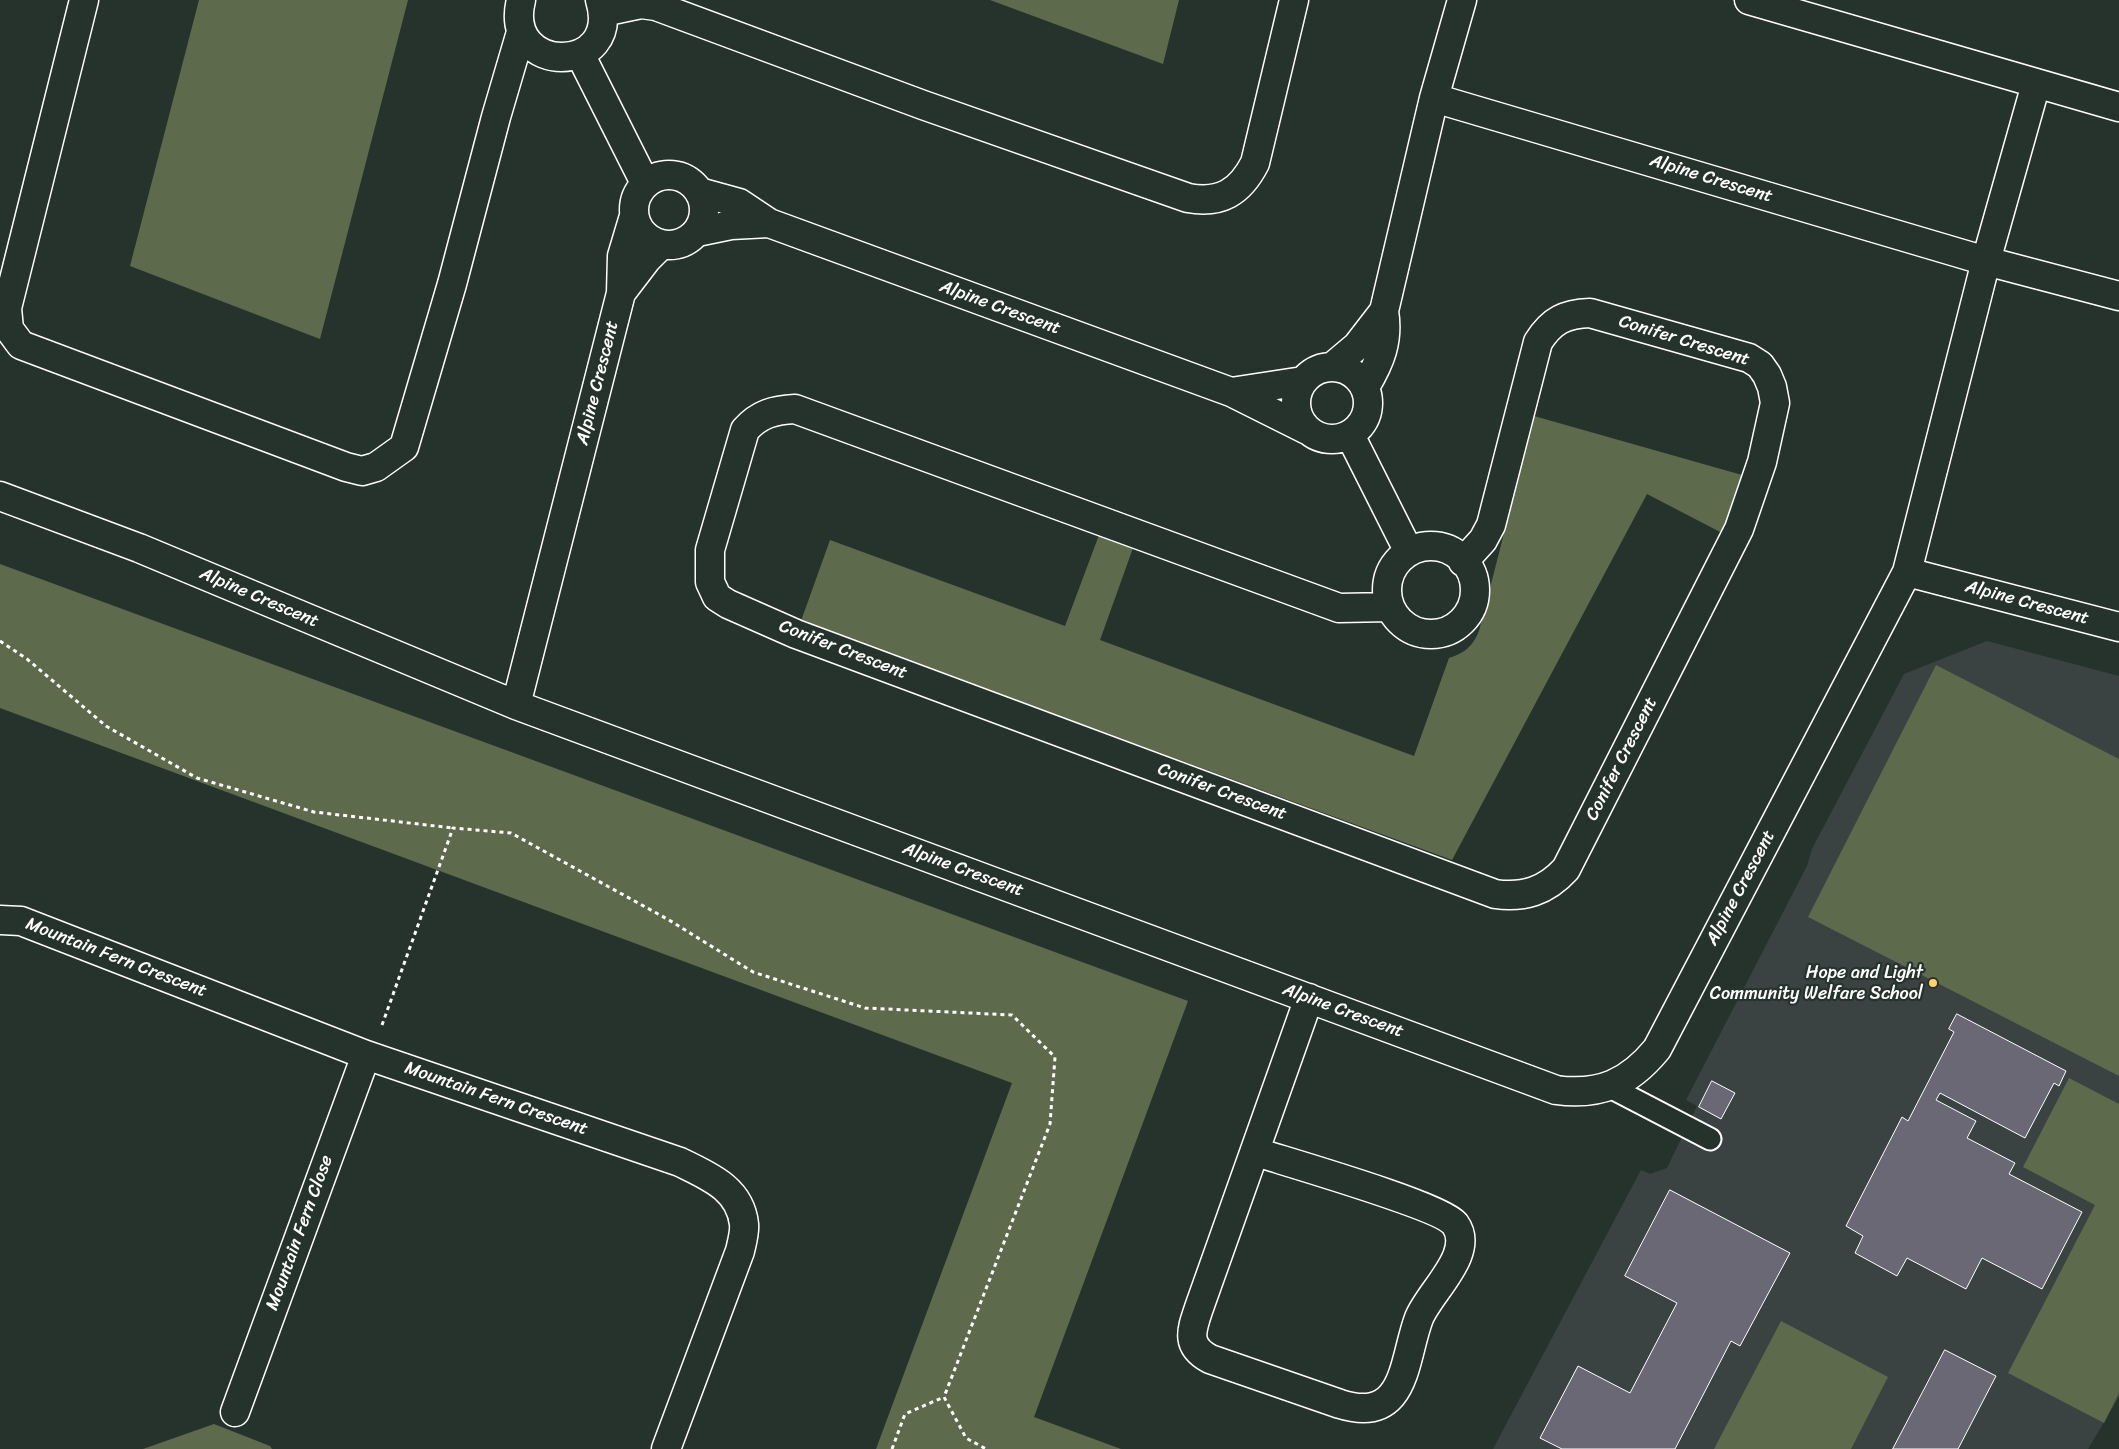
<!DOCTYPE html>
<html>
<head>
<meta charset="utf-8">
<style>
	body { margin:0 }
	canvas { display:block; background:#26332d }
</style>
</head>
<body>
<canvas width="2119" height="1449"></canvas>
<script>
const c = document.querySelector('canvas').getContext('2d');
c.lineJoin = 'round';
function fillPath(path, color) { c.fillStyle = color; c.fill(path, 'evenodd'); }
function trace(path, color, width, dash) { c.strokeStyle = color; c.lineWidth = width; c.lineCap = dash ? 'butt' : 'round'; c.setLineDash(dash || []); c.stroke(path); }
function write(font, color, halo, rows, align = 'center') {
  c.font = font + ' Sriracha,sans-serif'; c.lineWidth = 4.5; c.setLineDash([]); c.textBaseline = 'middle'; c.strokeStyle = halo; c.fillStyle = color; for (const [text, x, y, turn = 0] of rows) {
    c.save(); c.translate(x, y); c.rotate((+turn || 0) * Math.PI / 180); c.textAlign = isNaN(turn) ? turn : align; if (halo) c.strokeText(text, 0, 0); c.fillText(text, 0, 0); c.restore();
  }
}
fillPath(new Path2D(`
	M1987 641 2119 676V1397L2088 1449H1493L1641 1170 1650 1174 1667 1168 1697 1106 1686 1100 1807 866 1812 849 1904 674Z`), '#3a4342');
fillPath(new Path2D(`
	M199 0H408L320 339 130 266Z
	M990 0H1179L1163 64Z
	M1534 416 1742 475 1731 520 1724 534 1647 494 1452 860 801 621 830 540 1065 626 1099 535 1133 548 1100 640 1414 756 1449 658C1465 653 1473 646 1479 631Z
	M0 564 1188 1001 1034 1417 1121 1449H876L1012 1083 0 708Z
	M1936 665 2119 759V1076L1808 917Z
	M2069 1078 2119 1104V1393L2104 1423 2008 1373 2095 1205 2023 1167Z
	M1781 1321 1888 1377 1851 1449H1714Z
	M214 1424 270 1446 272 1449H143Z`), '#5e6a4c');
const building = new Path2D(`
	M1957 1014 2066 1071 2059 1086 2054 1083 2025 1138 1940 1093 1936 1100 1976 1121 1967 1138 2015 1163 2009 1174 2082 1212 2042 1289 1982 1258 1966 1289 1907 1258 1897 1276 1855 1253 1863 1236 1846 1226 1902 1117 1908 1121 1954 1032 1949 1029Z
	M1712 1081 1735 1093 1721 1119 1699 1107Z
	M1670 1190 1790 1253 1740 1346 1731 1341 1675 1449H1562L1540 1438 1578 1366 1630 1393 1677 1303 1625 1276Z
	M1945 1350 1996 1376 1958 1449H1893Z`);
fillPath(building, '#696874');
trace(building, '#fff', 1);
const lane = new Path2D(`
	M1610 1087 1710 1139`);
const street = new Path2D(`
	M84 0 7 308 9 329 21 345 346 467 362 471 376 467 404 447 452 284 496 117 521 32
	M521 0C502 76 623 76 600 0
	M1749 0 2119 107
	M603 12 641 4 656 6 923 105 1188 198C1221 204 1240 192 1255 163L1294 0
	M580 54 645 183
	M2036 84 1986 261 2119 296
	M634 210a35 35 0 1 1 70 0a35 35 0 1 1-70 0Z
	M699 192 739 203 769 223 1231 392 1307 430
	M697 232 731 225 769 223
	M621 293 647 259 661 245
	M1296 403a36 36 0 1 1 72 0a36 36 0 1 1-72 0Z
	M1332 367 1357 346 1384 311
	M1365 387C1380 362 1389 341 1384 311L1434 98 1462 0
	M1231 392 1303 381
	M1350 435 1409 552
	M0 496 139 548 516 705 1556 1090C1600 1096 1629 1083 1657 1049L1907 572 1986 261 1434 98
	M1387 590a44 44 0 1 1 88 0a44 44 0 1 1-88 0Z
	M1907 572 2119 627
	M1390 607 1339 608 795 409C774 410 759 414 745 430L710 550V582L717 597 728 604 796 634 1495 894C1524 898 1546 891 1566 869L1739 529 1762 462 1775 403 1772 387 1767 375 1760 365 1749 358 1590 313C1565 314 1552 320 1538 342L1491 525 1483 540 1463 562
	M516 705 621 293 622 256 634 216
	M0 920 21 921 366 1055 680 1162C708 1176 740 1188 744 1224 745 1232 742 1242 740 1251L666 1449
	M1256 1152C1287 1162 1441 1206 1455 1224 1476 1253 1430 1291 1419 1318 1403 1360 1407 1425 1340 1404L1210 1359C1184 1345 1192 1329 1200 1305L1309 998
	M235 1412 366 1055`);
trace(lane, '#fff', 25);
trace(street, '#fff', 31);
trace(new Path2D(`
	M0 641 27 659 106 726 197 778 314 812 453 828
	M382 1025 453 828 511 833 669 920 753 972 865 1008 1012 1015 1055 1057 1050 1124 944 1397
	M892 1449 905 1414 944 1397 966 1438 986 1449`), '#fff', 3, [4, 4]);
trace(lane, '#26332d', 21);
trace(street, '#26332d', 28);
for (const [x, y, r, color] of [
	[1933,983,5,"#ffd166"]
]) { const dot = new Path2D(); dot.arc(x, y, r, 0, 2 * Math.PI); c.fillStyle = color; c.fill(dot); trace(dot, '#26332d', 2); }
write('18px', '#fff', '#26332d', [
	["Alpine Crescent",1711,179,17],
	["Alpine Crescent",1000,308,20],
	["Conifer Crescent",1684,341,17],
	["Alpine Crescent",598,383,-76],
	["Alpine Crescent",259,598,23],
	["Alpine Crescent",2027,603,15],
	["Conifer Crescent",843,650,21],
	["Conifer Crescent",1622,759,-63],
	["Conifer Crescent",1222,792,20],
	["Alpine Crescent",963,870,20],
	["Alpine Crescent",1741,888,-62],
	["Mountain Fern Crescent",116,958,21],
	["Alpine Crescent",1343,1011,20],
	["Mountain Fern Crescent",496,1099,19],
	["Mountain Fern Close",300,1233,-70]
]);
write('18px', '#fff', '#26332d', [
	["Hope and Light",1923,973],
	["Community Welfare School",1923,994]
], 'right');
</script>
</body>
</html>
